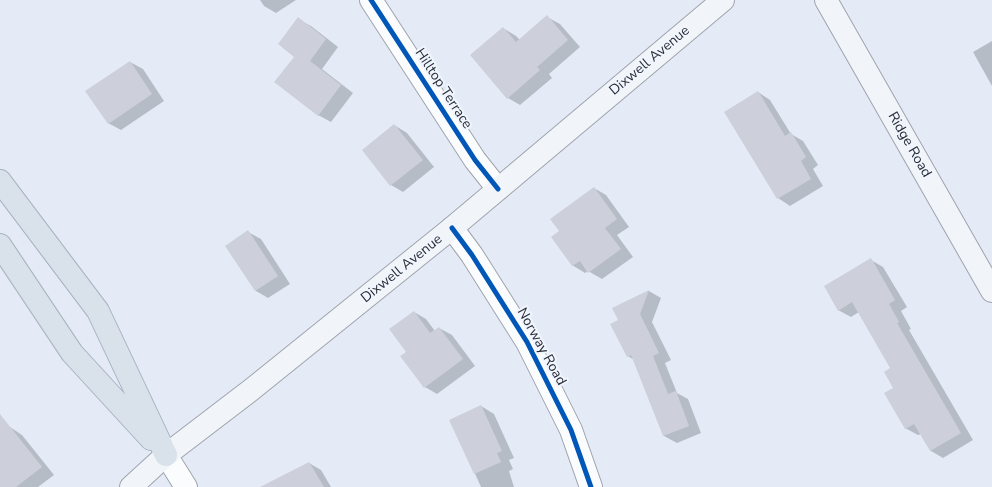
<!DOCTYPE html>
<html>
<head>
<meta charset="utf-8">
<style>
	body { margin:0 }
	canvas { display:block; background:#e4ebf7 }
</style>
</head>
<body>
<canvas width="992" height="487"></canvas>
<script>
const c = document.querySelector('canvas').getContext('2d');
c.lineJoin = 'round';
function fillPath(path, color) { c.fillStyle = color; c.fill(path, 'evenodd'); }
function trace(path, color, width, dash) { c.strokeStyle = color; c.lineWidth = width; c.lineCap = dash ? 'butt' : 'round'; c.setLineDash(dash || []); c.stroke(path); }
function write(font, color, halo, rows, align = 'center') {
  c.font = font + ' "Nunito Sans",sans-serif'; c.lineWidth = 4; c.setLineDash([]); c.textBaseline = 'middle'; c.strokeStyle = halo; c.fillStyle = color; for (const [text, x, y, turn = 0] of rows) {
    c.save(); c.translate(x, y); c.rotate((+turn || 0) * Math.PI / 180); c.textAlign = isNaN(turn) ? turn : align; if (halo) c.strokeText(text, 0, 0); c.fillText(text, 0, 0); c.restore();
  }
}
fillPath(new Path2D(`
	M260 0H296L276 13 264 6Z
	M547 17 560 24 580 47 549 74 552 78 520 105 508 98 503 28 516 36 520 40Z
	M298 19 311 26 338 47 322 69 353 93 331 122 318 115 295 56Z
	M992 41V86L973 52Z
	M130 62 143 69 164 101 121 130 108 123Z
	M758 92 770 100 791 134 803 141 818 165 813 169 823 186 790 206 778 198Z
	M394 125 407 133 434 167 403 192 391 185Z
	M594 188 606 195 629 227 617 235 633 257 602 279 588 271 585 273 572 265 560 231Z
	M248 232 261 239 290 284 268 298 256 291 226 246Z
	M871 260 883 267 907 307 901 311 911 329 909 330 973 440 943 458 931 451 921 434 918 435 905 428 895 388 892 369 859 312 851 317 838 310Z
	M649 291 661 298 652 322 671 360 665 363 677 393 688 399 701 433 677 443 664 436 634 360 628 356 619 320 613 309Z
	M414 312 426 319 435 331 439 328 452 335 475 366 437 394 425 387 408 352Z
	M481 406 494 414 514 458 509 460 513 469 509 471 514 487H481L451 420Z
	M10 427 22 435 54 475 38 487H0V435Z
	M309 463 321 470 331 487H283Z`), '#0003');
fillPath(new Path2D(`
	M547 15 568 40 537 67 540 70 507 99 470 55 503 27 516 42Z
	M298 17 326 39 310 61 341 85 318 116 274 82 294 57 278 44Z
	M130 61 152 94 108 124 85 91Z
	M758 91 785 136 791 132 806 157 801 161 811 179 777 199 724 112Z
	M394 124 423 160 390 186 362 150Z
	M594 187 617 219 605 228 621 249 588 273 580 261 572 266 551 237 559 231 550 219Z
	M248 230 278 276 255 291 225 246Z
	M871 258 895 300 889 304 899 322 897 323 961 433 930 451 914 424 905 429 884 393 893 388 884 372 890 368 852 302 838 311 824 286Z
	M649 290 640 314 659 353 653 356 668 394 676 391 689 426 663 436 631 355 627 357 610 324 618 320 612 308Z
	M414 311 430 333 439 327 463 359 424 388 400 356 406 352 389 329Z
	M481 405 502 451 497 453 501 462 474 474 449 420Z
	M0 414 42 467 16 487H0Z
	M309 462 324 487H260Z`), '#cdd0da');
const minor = new Path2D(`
	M371 0 475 160 498 189
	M452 228 472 255 527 342 571 430 591 487
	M166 455 186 487`);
const secondary = new Path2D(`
	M826 0 992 291
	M131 487 166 455 251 390 452 228 723 0`);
const motorway = new Path2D(`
	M0 181 98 311 166 455
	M0 245 72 353 151 439`);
trace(minor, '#9fa4ad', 24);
trace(secondary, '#9fa4ad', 24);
trace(motorway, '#a7b3c0', 24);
trace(minor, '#fbfcfe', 22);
trace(secondary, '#f1f4f8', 22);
trace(motorway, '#d9e2eb', 22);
trace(new Path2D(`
	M371 0 475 160 498 189
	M452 228 472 255 527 342 571 430 591 487`), '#0057b8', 5);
write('14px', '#282d35', '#f0f5fe', [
	["Dixwell Avenue",650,61,-40],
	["Hilltop Terrace",443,89,57],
	["Ridge Road",909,145,60],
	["Dixwell Avenue",402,269,-39],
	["Norway Road",541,347,61]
]);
</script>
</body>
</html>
